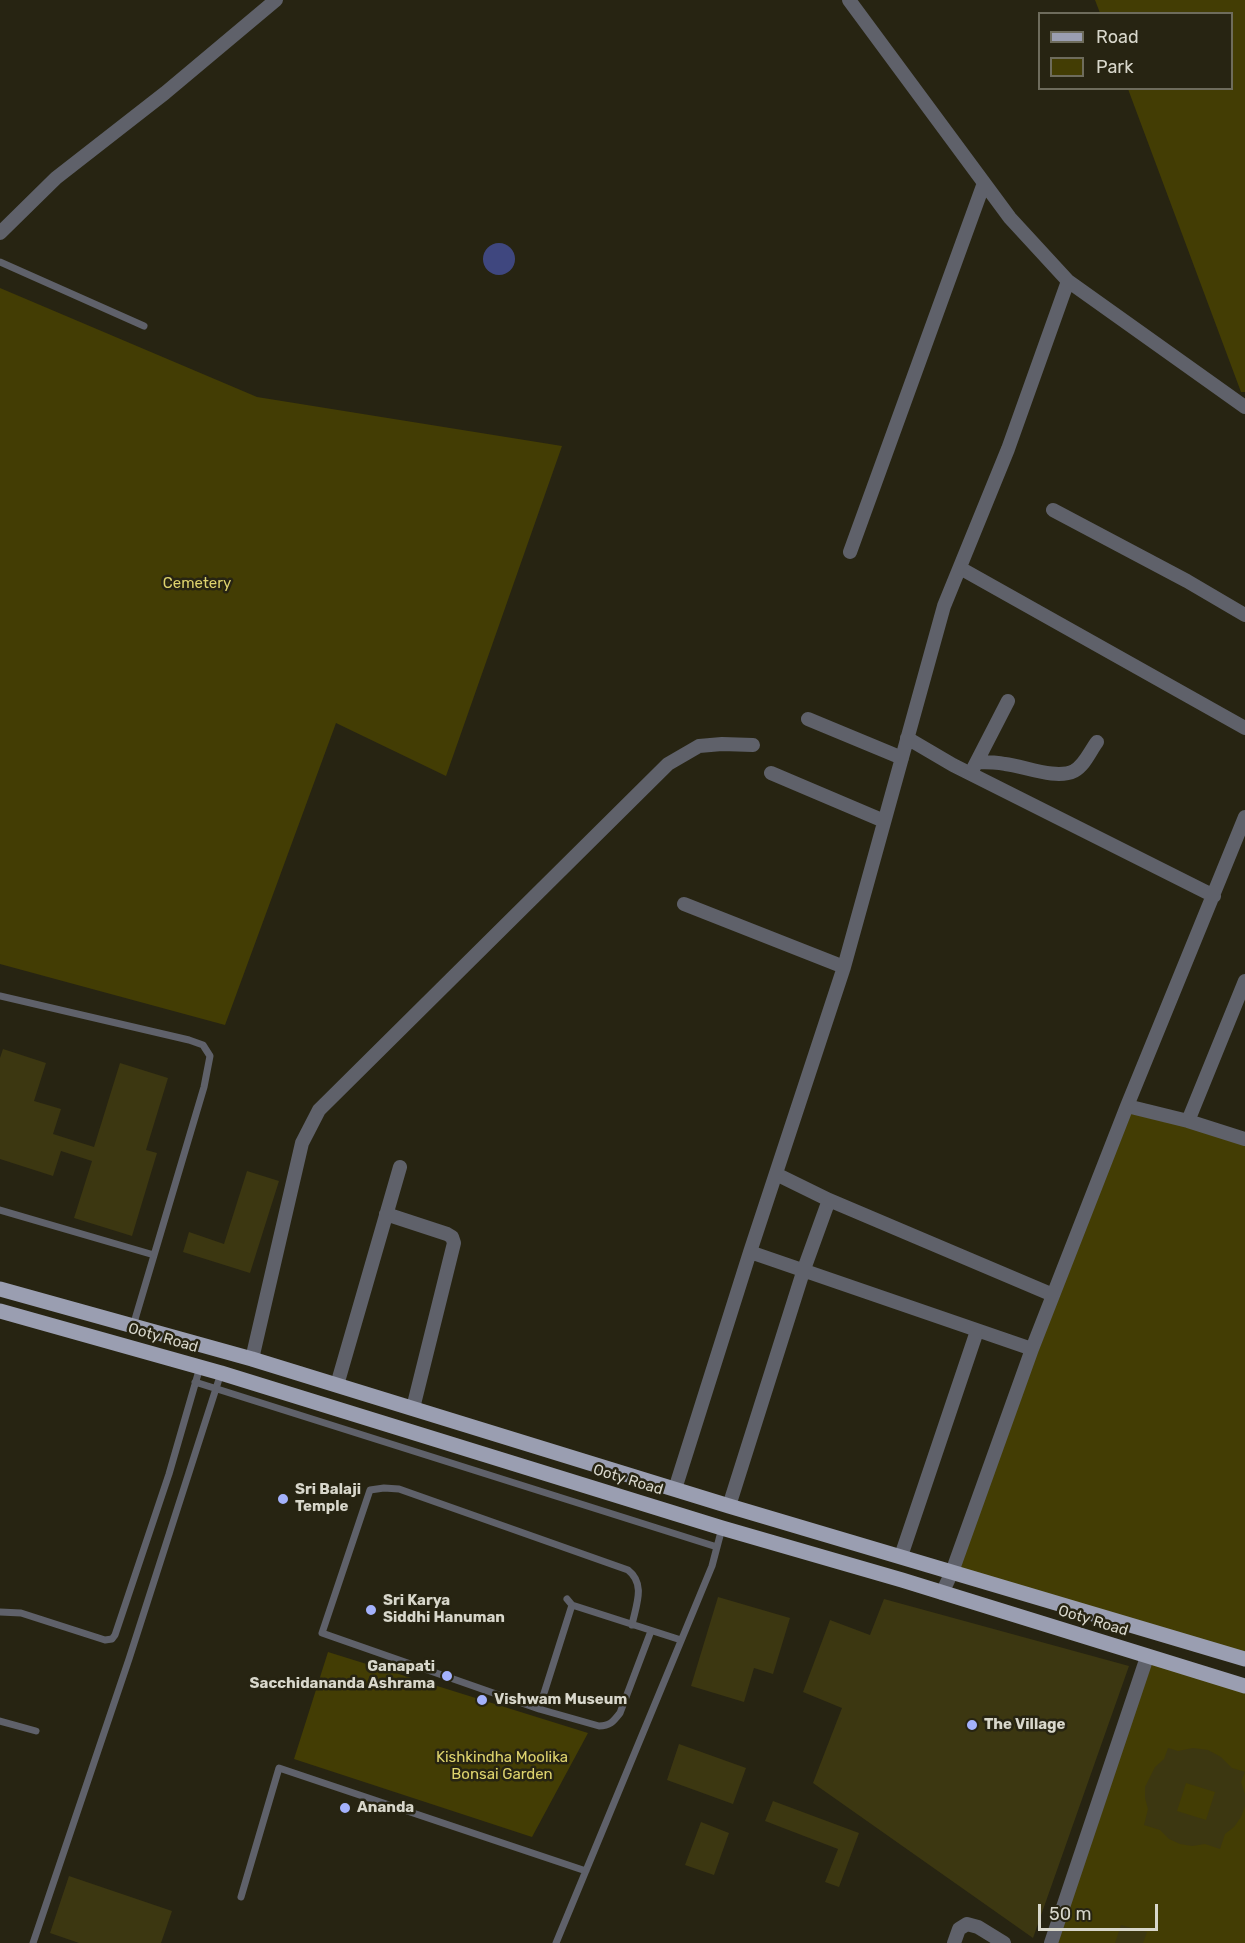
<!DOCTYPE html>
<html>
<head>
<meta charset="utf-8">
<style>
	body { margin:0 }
	#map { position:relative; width:1245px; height:1943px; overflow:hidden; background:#272412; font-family:Rubik,sans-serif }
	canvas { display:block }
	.legend { position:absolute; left:1038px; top:12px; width:195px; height:78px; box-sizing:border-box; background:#272412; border:2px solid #6e6c5c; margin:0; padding:8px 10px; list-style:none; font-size:18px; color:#d8d7cb }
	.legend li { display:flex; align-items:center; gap:12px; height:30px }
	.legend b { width:30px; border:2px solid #6e6c5c }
	.scale { position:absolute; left:1038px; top:1904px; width:120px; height:27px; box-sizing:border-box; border:3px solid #d8d7cb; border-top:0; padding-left:8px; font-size:18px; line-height:21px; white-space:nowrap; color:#d8d7cb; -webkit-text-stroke:4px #272412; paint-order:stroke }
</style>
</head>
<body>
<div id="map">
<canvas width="1245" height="1943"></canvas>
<ul class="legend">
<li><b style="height:8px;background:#9a9eb1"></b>Road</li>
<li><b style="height:16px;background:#433d04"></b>Park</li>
</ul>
<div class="scale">50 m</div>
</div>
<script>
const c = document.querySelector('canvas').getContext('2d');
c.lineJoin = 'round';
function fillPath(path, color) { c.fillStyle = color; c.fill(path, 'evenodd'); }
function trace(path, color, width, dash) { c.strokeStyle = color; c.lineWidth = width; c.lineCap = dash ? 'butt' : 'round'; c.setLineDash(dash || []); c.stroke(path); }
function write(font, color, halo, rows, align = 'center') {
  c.font = font + ' Rubik,sans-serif'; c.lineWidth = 5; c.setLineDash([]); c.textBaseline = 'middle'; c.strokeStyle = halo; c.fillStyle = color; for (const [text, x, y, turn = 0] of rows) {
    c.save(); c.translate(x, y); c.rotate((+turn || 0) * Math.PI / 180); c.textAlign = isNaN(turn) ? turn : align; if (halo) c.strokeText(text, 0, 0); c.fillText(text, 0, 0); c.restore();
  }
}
fillPath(new Path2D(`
	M1095 0H1245V392H1241L1128 89 1232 88V14L1100 13Z
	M0 288 257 397 562 446 446 776 336 723 225 1025 0 964Z
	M1127 1106 1245 1142V1663L952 1572Z
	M328 1652 588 1733 532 1837 294 1759Z
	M1147 1657 1245 1686V1943H1054Z`), '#433d04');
fillPath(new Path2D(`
	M483 259a16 16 0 1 1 32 0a16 16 0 1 1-32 0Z`), '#3f477f');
fillPath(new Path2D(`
	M3 1049 46 1063 34 1101 61 1109 53 1134 94 1147 120 1063 168 1078 146 1150 157 1153 132 1236 74 1218 92 1161 61 1151 53 1176 0 1159V1058Z
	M247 1171 279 1181 250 1273 183 1252 189 1232 224 1244Z
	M718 1597 790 1618 773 1674 754 1668 744 1702 691 1686Z
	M884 1599 1129 1666 1033 1938 813 1783 842 1708 803 1692 830 1620 870 1635Z
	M679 1744 746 1768 733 1804 667 1780Z
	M1168 1748 1178 1751 1193 1748 1208 1750 1221 1757 1232 1768 1245 1772 1241 1782 1245 1794V1806L1241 1817 1234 1827 1225 1834 1220 1849 1205 1844 1192 1846 1180 1844 1169 1839 1160 1830 1144 1825 1148 1809 1145 1798V1787L1155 1767 1164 1759ZM1186 1783 1215 1792 1206 1820 1177 1811Z
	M773 1801 859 1833 839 1887 825 1882 838 1849 765 1821Z
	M701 1822 729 1833 714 1875 685 1865Z
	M69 1876 172 1911 161 1943H79L50 1933Z
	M1121 1925 1147 1932 1143 1943H1115Z`), '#3c3711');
trace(new Path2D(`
	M0 262 144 326
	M0 996 189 1040 203 1045 210 1056 204 1087 133 1326
	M0 1210 154 1255
	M195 1382 717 1547
	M567 1599 572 1605 681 1640
	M0 1612 21 1613 105 1640 112 1639 115 1635 169 1474 200 1367
	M632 1625C636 1605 646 1584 628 1570L399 1489 384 1488 370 1490 322 1633 539 1709 599 1726C610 1726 613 1722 620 1713L651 1631
	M539 1709 572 1605
	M0 1721 36 1731
	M241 1897 279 1768 586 1871
	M33 1943 129 1659 221 1373
	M556 1943 712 1566 722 1528`), '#5f616a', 7);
trace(new Path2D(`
	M849 0 1010 218 1068 281 1245 407
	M0 233 56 178 165 93 276 0
	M1053 510 1187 581 1245 615
	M850 552 984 183
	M960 568 1245 728
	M808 719 902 758
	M907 738 953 765 1214 896
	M977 762C986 762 996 762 1005 764 1024 766 1056 780 1074 771 1085 765 1090 751 1097 742
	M974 767 1008 701
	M771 773 884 821
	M684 904 844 967
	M1127 1106 1188 1121 1245 1139
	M1188 1121 1245 981
	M776 1174 829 1200 1053 1295
	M386 1214 447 1234 452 1237 454 1243 413 1408
	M750 1252 1032 1349
	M252 1359 302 1143 319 1110 668 764 699 746 722 744 753 745
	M337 1385 400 1167
	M675 1489 750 1252 844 967 944 606 1008 449 1068 281
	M729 1506 804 1269 829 1200
	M901 1556 977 1331
	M942 1593 952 1572 1032 1349 1127 1106 1245 817
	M954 1943 959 1929 967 1924 978 1927 1004 1943
	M1051 1943 1147 1657`), '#5f616a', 14);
trace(new Path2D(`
	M0 1289 252 1359 729 1506 1245 1659
	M0 1311 221 1373 722 1528 902 1580 1245 1686`), '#9a9eb1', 15);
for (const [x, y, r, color] of [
	[283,1499,6,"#a4b2fc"],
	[371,1610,6,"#a4b2fc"],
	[447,1676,6,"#a4b2fc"],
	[482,1700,6,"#a4b2fc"],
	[972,1725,6,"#a4b2fc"],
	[345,1808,6,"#a4b2fc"]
]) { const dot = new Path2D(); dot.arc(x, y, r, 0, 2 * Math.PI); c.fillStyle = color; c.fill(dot); trace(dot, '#272412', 2); }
write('15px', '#ded36d', '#272412', [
	["Cemetery",197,584],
	["Kishkindha Moolika",502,1758],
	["Bonsai Garden",502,1775]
]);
write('15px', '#d8d7cb', '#272412', [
	["Ooty Road",163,1338,16],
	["Ooty Road",628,1480,17],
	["Ooty Road",1093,1621,17]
]);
write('bold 15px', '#d8d7cb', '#272412', [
	["Sri Balaji",295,1490],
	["Temple",295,1507],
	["Sri Karya",383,1601],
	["Siddhi Hanuman",383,1618],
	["Ganapati",435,1667,"right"],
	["Sacchidananda Ashrama",435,1684,"right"],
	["Vishwam Museum",494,1700],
	["The Village",984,1725],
	["Ananda",357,1808]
], 'left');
</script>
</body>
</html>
